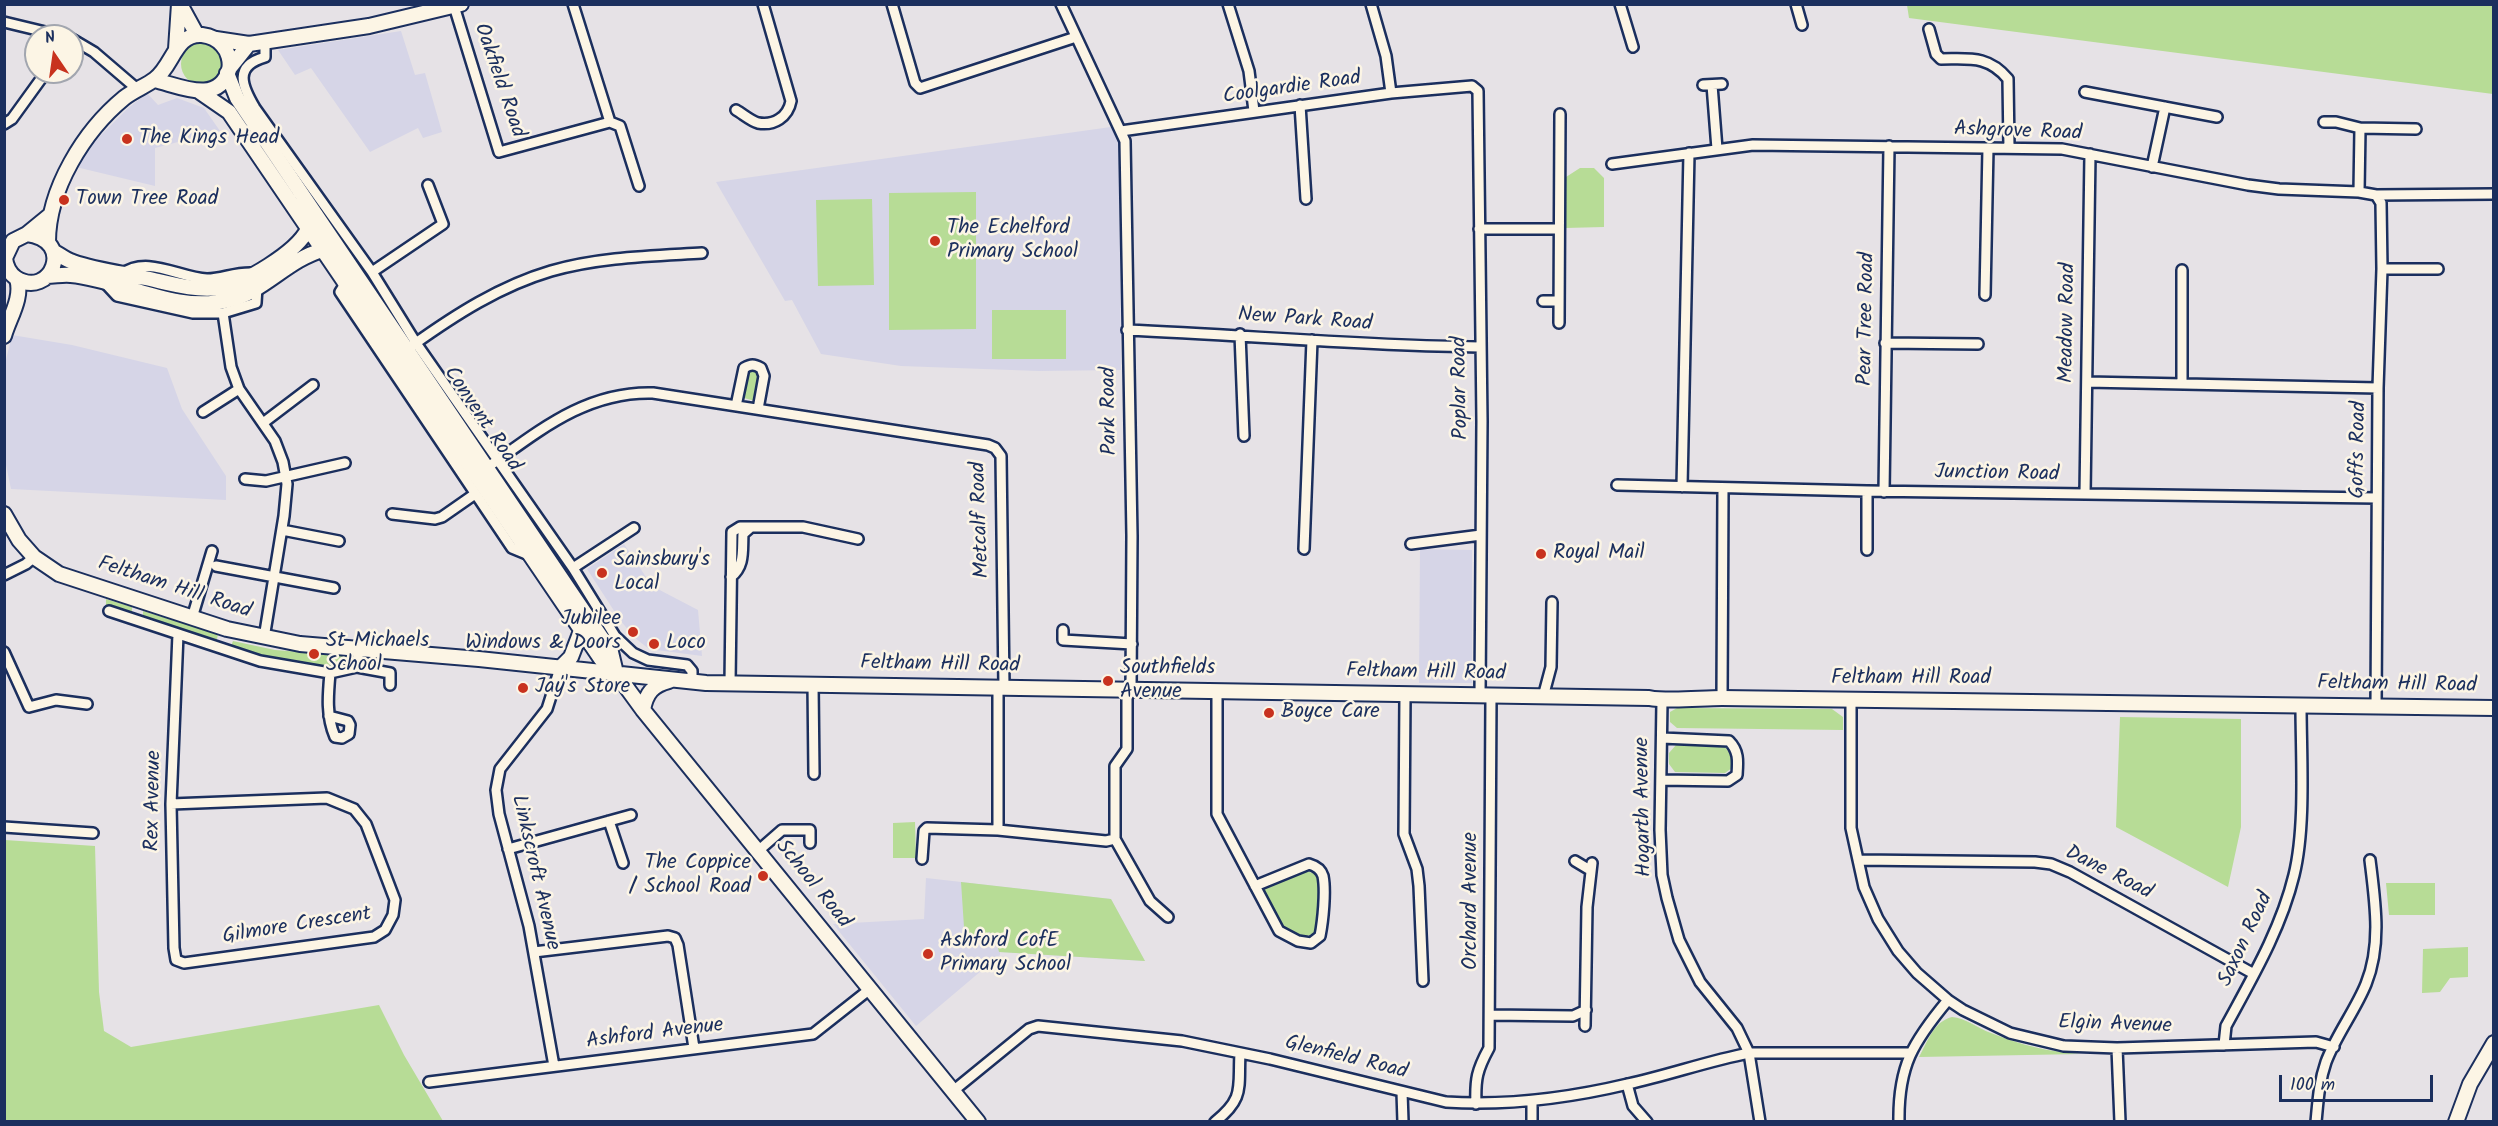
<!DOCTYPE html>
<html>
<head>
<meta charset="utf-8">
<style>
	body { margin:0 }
	#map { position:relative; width:2498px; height:1126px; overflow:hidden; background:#e6e2e6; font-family:Kalam,sans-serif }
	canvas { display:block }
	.frame { position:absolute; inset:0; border:6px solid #1b2f5e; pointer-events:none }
	.north { position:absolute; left:24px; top:24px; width:60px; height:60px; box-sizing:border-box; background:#fcf5e5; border:2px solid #a2a6af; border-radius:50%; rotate:347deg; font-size:16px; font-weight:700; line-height:24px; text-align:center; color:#1b2f5e }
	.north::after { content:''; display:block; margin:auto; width:21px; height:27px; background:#c8321e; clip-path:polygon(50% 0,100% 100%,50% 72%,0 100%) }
	.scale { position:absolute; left:2279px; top:1075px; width:154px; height:27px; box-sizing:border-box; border:3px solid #1b2f5e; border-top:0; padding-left:8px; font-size:18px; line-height:21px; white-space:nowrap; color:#1b2f5e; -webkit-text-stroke:4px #fcf5e5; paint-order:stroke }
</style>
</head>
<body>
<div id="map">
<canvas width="2498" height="1126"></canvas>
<div class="frame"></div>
<div class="north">N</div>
<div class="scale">100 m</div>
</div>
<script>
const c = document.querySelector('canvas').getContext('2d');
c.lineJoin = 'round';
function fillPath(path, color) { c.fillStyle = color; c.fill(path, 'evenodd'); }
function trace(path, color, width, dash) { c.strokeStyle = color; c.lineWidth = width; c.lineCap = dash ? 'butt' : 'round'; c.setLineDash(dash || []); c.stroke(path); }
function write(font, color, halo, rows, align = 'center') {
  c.font = font + ' Kalam,sans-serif'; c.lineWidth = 5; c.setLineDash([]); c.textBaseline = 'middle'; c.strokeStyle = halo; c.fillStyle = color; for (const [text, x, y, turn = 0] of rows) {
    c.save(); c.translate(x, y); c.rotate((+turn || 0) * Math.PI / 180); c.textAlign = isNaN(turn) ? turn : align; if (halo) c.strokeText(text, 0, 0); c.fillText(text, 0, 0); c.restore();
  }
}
fillPath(new Path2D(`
	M401 31 415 75 425 73 442 132 423 138 418 128 370 152 311 68 295 75 278 50Z
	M147 93 158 105 177 98 204 108 220 131 155 148V186L76 167 95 141 127 109Z
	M1111 127 1119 143 1121 370 1039 371 901 366 821 354 792 300 785 301 716 182Z
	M12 335 72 345 167 368 182 409 226 476V500L11 489 5 460 4 368Z
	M624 544 652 586 698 610 702 656 649 649 635 638 620 620 587 569Z
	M1420 549 1472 550V683H1419Z
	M926 878 1111 899 1145 961 1000 952V955L916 1026 833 924 924 919Z`), '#d6d5e7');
fillPath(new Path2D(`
	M1907 5H2493V94L1909 18Z
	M181 64a21 21 0 1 1 42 0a21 21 0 1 1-42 0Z
	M1580 168H1594L1604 178V227L1565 228 1566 177Z
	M976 192V329L889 330V193Z
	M872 199 874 285 818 286 816 200Z
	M992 310H1066V359H992Z
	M751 369 760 370 758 397 755 401 744 398C743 389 745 375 751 369Z
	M106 599 132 607V611L128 613 106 605Z
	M143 611 218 634 217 639 215 640 145 619 143 616Z
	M233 641 275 650 352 656 350 662C324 677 259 656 231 646Z
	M1677 708 1832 709 1843 717V730L1677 728 1670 722V712Z
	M2120 717 2241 719V827L2228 887 2116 827Z
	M1676 745 1725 747 1731 755 1732 768 1725 773 1675 772 1669 764V753Z
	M915 822 916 858H893V823Z
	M5 840 95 846 99 992 104 1031 131 1047 379 1005 404 1055 443 1121H5Z
	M1304 870 1315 874 1318 881V929C1296 953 1263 910 1265 887Z
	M961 882 1111 899 1145 961 999 952 995 936 989 932 974 942 964 927Z
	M2386 883H2435V915H2389Z
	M2468 947V977L2450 978 2440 992 2422 993 2423 949Z
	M1952 1017C1966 1018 1977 1028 1991 1033 2021 1045 2049 1052 2081 1054L1919 1057C1928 1041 1933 1022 1952 1017Z`), '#b7dc96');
const street = new Path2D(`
	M892 4 915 83 920 88 1076 37
	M1061 4 1125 141 1132 536 1131 690
	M1228 4 1249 71 1254 111
	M1371 4 1386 56 1391 93
	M1620 4 1633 47
	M1796 4 1802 25
	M454 6 499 152 610 122 573 4
	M4 22 62 36
	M1929 29 1936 54 1941 59C1969 59 1988 55 2008 79L2009 148
	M72 39 94 52 136 88
	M265 41V57C233 66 242 86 255 108L372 272 416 343 573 568 615 636 633 653 648 660 687 665 692 671V682
	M1703 85 1722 84
	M1712 85 1717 149
	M2085 92 2217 117
	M1300 105 1306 199
	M736 110C743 114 751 121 758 123 774 126 788 117 791 101L763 4
	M610 122 620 126 639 186
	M2324 122H2336L2360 128 2416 129
	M4 124 12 119 46 72
	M1121 131 1391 93 1472 86 1478 91 1482 421 1480 695
	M1612 164 1753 145 2062 149 2248 185 2279 189 2359 192 2376 195 2494 194
	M2152 167 2165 107
	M2359 192 2360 128
	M1479 229H1559
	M2382 269H2438
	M372 272 443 224 428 185
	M122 274C147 255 180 278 207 279 223 279 234 272 253 273
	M105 283 117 296 193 313H223L256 303 257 287
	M345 284 340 292 512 548 529 555
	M1985 295 1988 148
	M1543 301H1558
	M223 313 231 367 239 389 275 441 283 462 287 484 284 516 264 638
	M1559 323 1560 114
	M1127 330C1245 335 1362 346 1479 347
	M1240 334 1244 436
	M1885 343 1978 344
	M413 345C455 315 500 286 551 271 599 257 652 256 702 253
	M2087 382 2378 388
	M2182 384V270
	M736 406 744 368C751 364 754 364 761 368L764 376 758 409
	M203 412 239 389
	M263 423 313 385
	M488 467C539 431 586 391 653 393L988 445 995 448 1001 456 1004 687
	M245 479 266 481 345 463
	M1617 485 1867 491 2377 498
	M1682 487 1689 153
	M1867 491V550
	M1884 492 1889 146
	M2085 494 2090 154
	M392 514 435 519 442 517 475 494
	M282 530 339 541
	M1411 544 1481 535
	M1304 549 1312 340
	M216 566 334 588
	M573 568 634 528
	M4 575 26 564 34 557
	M731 577C745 566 742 551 743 534L751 527
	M109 611 260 661 330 673 357 667 359 649
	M192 618 212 551
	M1063 630V640L1132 644
	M4 652 29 707 56 700 87 704
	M357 667 390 673V685
	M730 683 732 532 740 527H803L858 539
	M813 684 814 774
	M998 688V830
	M1127 690V749L1115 766V839L1150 901 1168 917
	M1217 692V814L1279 931 1298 941 1311 943 1320 936C1323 921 1326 891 1323 876 1321 869 1316 866 1309 864L1255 886
	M1405 695 1404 834 1417 869 1419 886 1423 981
	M1543 697 1551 667 1552 602
	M1722 698 1723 488
	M1851 699V828L1864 887 1878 919 1898 951 1917 973 1948 1000 1963 1010 2010 1033 2064 1046 2117 1048 2316 1042 2334 1047
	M1662 701 1660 830 1662 875 1667 898 1679 940 1700 982 1737 1028 1749 1053H1910
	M2376 706 2378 388 2382 269 2381 203 2376 195
	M329 716 348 721 350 725 349 734 342 738 335 737C326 716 328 695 330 673
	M1661 780 1728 781 1737 775C1738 761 1739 751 1729 741L1662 738
	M171 804 327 798 354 809 366 824 395 900 393 915 385 930 374 937 184 963 176 960 174 948 171 804 178 634
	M609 821 623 863
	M4 827 93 833
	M508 849 631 815
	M758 851 782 830H810V843
	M922 859 924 831 927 828 998 830 1106 841 1115 839
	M1859 860 2035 862 2051 864 2070 872 2254 974
	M1575 861 1590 870
	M534 952 668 936 675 938 678 945 694 1048
	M1490 1015 1573 1016 1586 1010
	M1585 1026 1587 907 1592 863
	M2224 1045 2226 1026C2252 978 2281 929 2294 875 2306 826 2301 756 2301 705
	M2117 1048 2120 1122
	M554 1066 529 926 499 814 496 790 500 769 547 709 560 668
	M429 1082 813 1034 870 989
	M1627 1084 1633 1106 1647 1122
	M953 1091 1029 1029 1038 1026 1182 1041 1270 1059 1446 1102C1507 1106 1569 1098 1628 1084 1669 1075 1708 1061 1749 1053L1760 1122
	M1402 1092 1403 1122
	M1532 1101V1122
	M1476 1104C1475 1079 1477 1070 1489 1048L1491 696
	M1215 1122C1245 1098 1238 1088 1240 1053
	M1899 1122C1898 1066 1913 1042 1948 1000
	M2316 1122C2318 1101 2319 1082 2326 1062 2336 1035 2355 1011 2366 984 2382 945 2375 901 2370 860`);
const secondary = new Path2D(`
	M180 4 197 35
	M216 39 249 44 369 26 461 4
	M176 49 179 4
	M229 69 249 44
	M227 73 237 98 611 652 616 673
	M200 92 229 112 601 659 616 673 643 710 978 1122
	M27 234C76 240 51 300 16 278 9 273 6 267 5 258L13 241 27 234 49 216
	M48 242C48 189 84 131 124 98 134 90 146 86 155 79 173 66 175 33 202 35 210 36 217 39 222 45 228 51 231 62 229 70 218 106 178 85 154 80
	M53 251C60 255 66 260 73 262 96 270 121 273 145 278 169 283 194 291 218 288 243 285 297 252 308 229
	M47 276C55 276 63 274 71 275 123 280 175 314 229 300 264 292 288 259 323 250
	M4 336C9 318 23 298 17 279
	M4 514 19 540 34 557 59 574 227 629 300 644 479 659 706 683 1649 698C1668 702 1701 698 1722 698L2494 708
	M560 668 571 657 581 631
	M643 710C646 693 653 685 669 681
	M2456 1122 2470 1084 2494 1043`);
trace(street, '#1b2f5e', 14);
trace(secondary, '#1b2f5e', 18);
trace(street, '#fcf5e5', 9);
trace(secondary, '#fcf5e5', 14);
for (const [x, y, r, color] of [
	[127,139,6,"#c8321e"],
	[64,200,6,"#c8321e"],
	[935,241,6,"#c8321e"],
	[1541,554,6,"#c8321e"],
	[602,573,6,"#c8321e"],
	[633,632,6,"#c8321e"],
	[654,644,6,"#c8321e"],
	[314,654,6,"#c8321e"],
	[1108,681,6,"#c8321e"],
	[523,688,6,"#c8321e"],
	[1269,713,6,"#c8321e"],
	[763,876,6,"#c8321e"],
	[928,954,6,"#c8321e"]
]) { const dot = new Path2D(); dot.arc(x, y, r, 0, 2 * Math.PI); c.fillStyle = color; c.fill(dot); trace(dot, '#fcf5e5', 2); }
write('21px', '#1b2f5e', '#fcf5e5', [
	["Oakfield Road",498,81,71],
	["Coolgardie Road",1292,89,-8],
	["Ashgrove Road",2018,133,2],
	["Pear Tree Road",1868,319,-89],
	["New Park Road",1305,321,4],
	["Meadow Road",2069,323,-89],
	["Poplar Road",1462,388,-91],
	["Park Road",1111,411,-91],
	["Convent Road",481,420,56],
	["Goffs Road",2360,450,-89],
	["Junction Road",1997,475,1],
	["Metcalf Road",982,520,-92],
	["Feltham Hill Road",174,589,18],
	["Feltham Hill Road",940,666,1],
	["Feltham Hill Road",1426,674,1],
	["Feltham Hill Road",1911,679],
	["Feltham Hill Road",2397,686,1],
	["Rex Avenue",155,801,-89],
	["Hogarth Avenue",1645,807,-91],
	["Linkscroft Avenue",534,873,77],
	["Dane Road",2108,874,27],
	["School Road",812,885,51],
	["Orchard Avenue",1472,901,-90],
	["Gilmore Crescent",297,927,-9],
	["Saxon Road",2247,940,-65],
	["Elgin Avenue",2115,1026,2],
	["Ashford Avenue",655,1035,-7],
	["Glenfield Road",1346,1059,14]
]);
write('21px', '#1b2f5e', '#fcf5e5', [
	["The Kings Head",139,139],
	["Town Tree Road",76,200],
	["The Echelford",947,229],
	["Primary School",947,253],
	["Royal Mail",1553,554],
	["Sainsbury's",614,561],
	["Local",614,585],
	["Jubilee",621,620,"right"],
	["Windows & Doors",621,644,"right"],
	["St Michaels",326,642],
	["School",326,666],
	["Loco",666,644],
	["Southfields",1120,669],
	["Avenue",1120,693],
	["Jay's Store",535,688],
	["Boyce Care",1281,713],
	["The Coppice",751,864,"right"],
	["/ School Road",751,888,"right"],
	["Ashford CofE",940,942],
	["Primary School",940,966]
], 'left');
</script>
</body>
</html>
